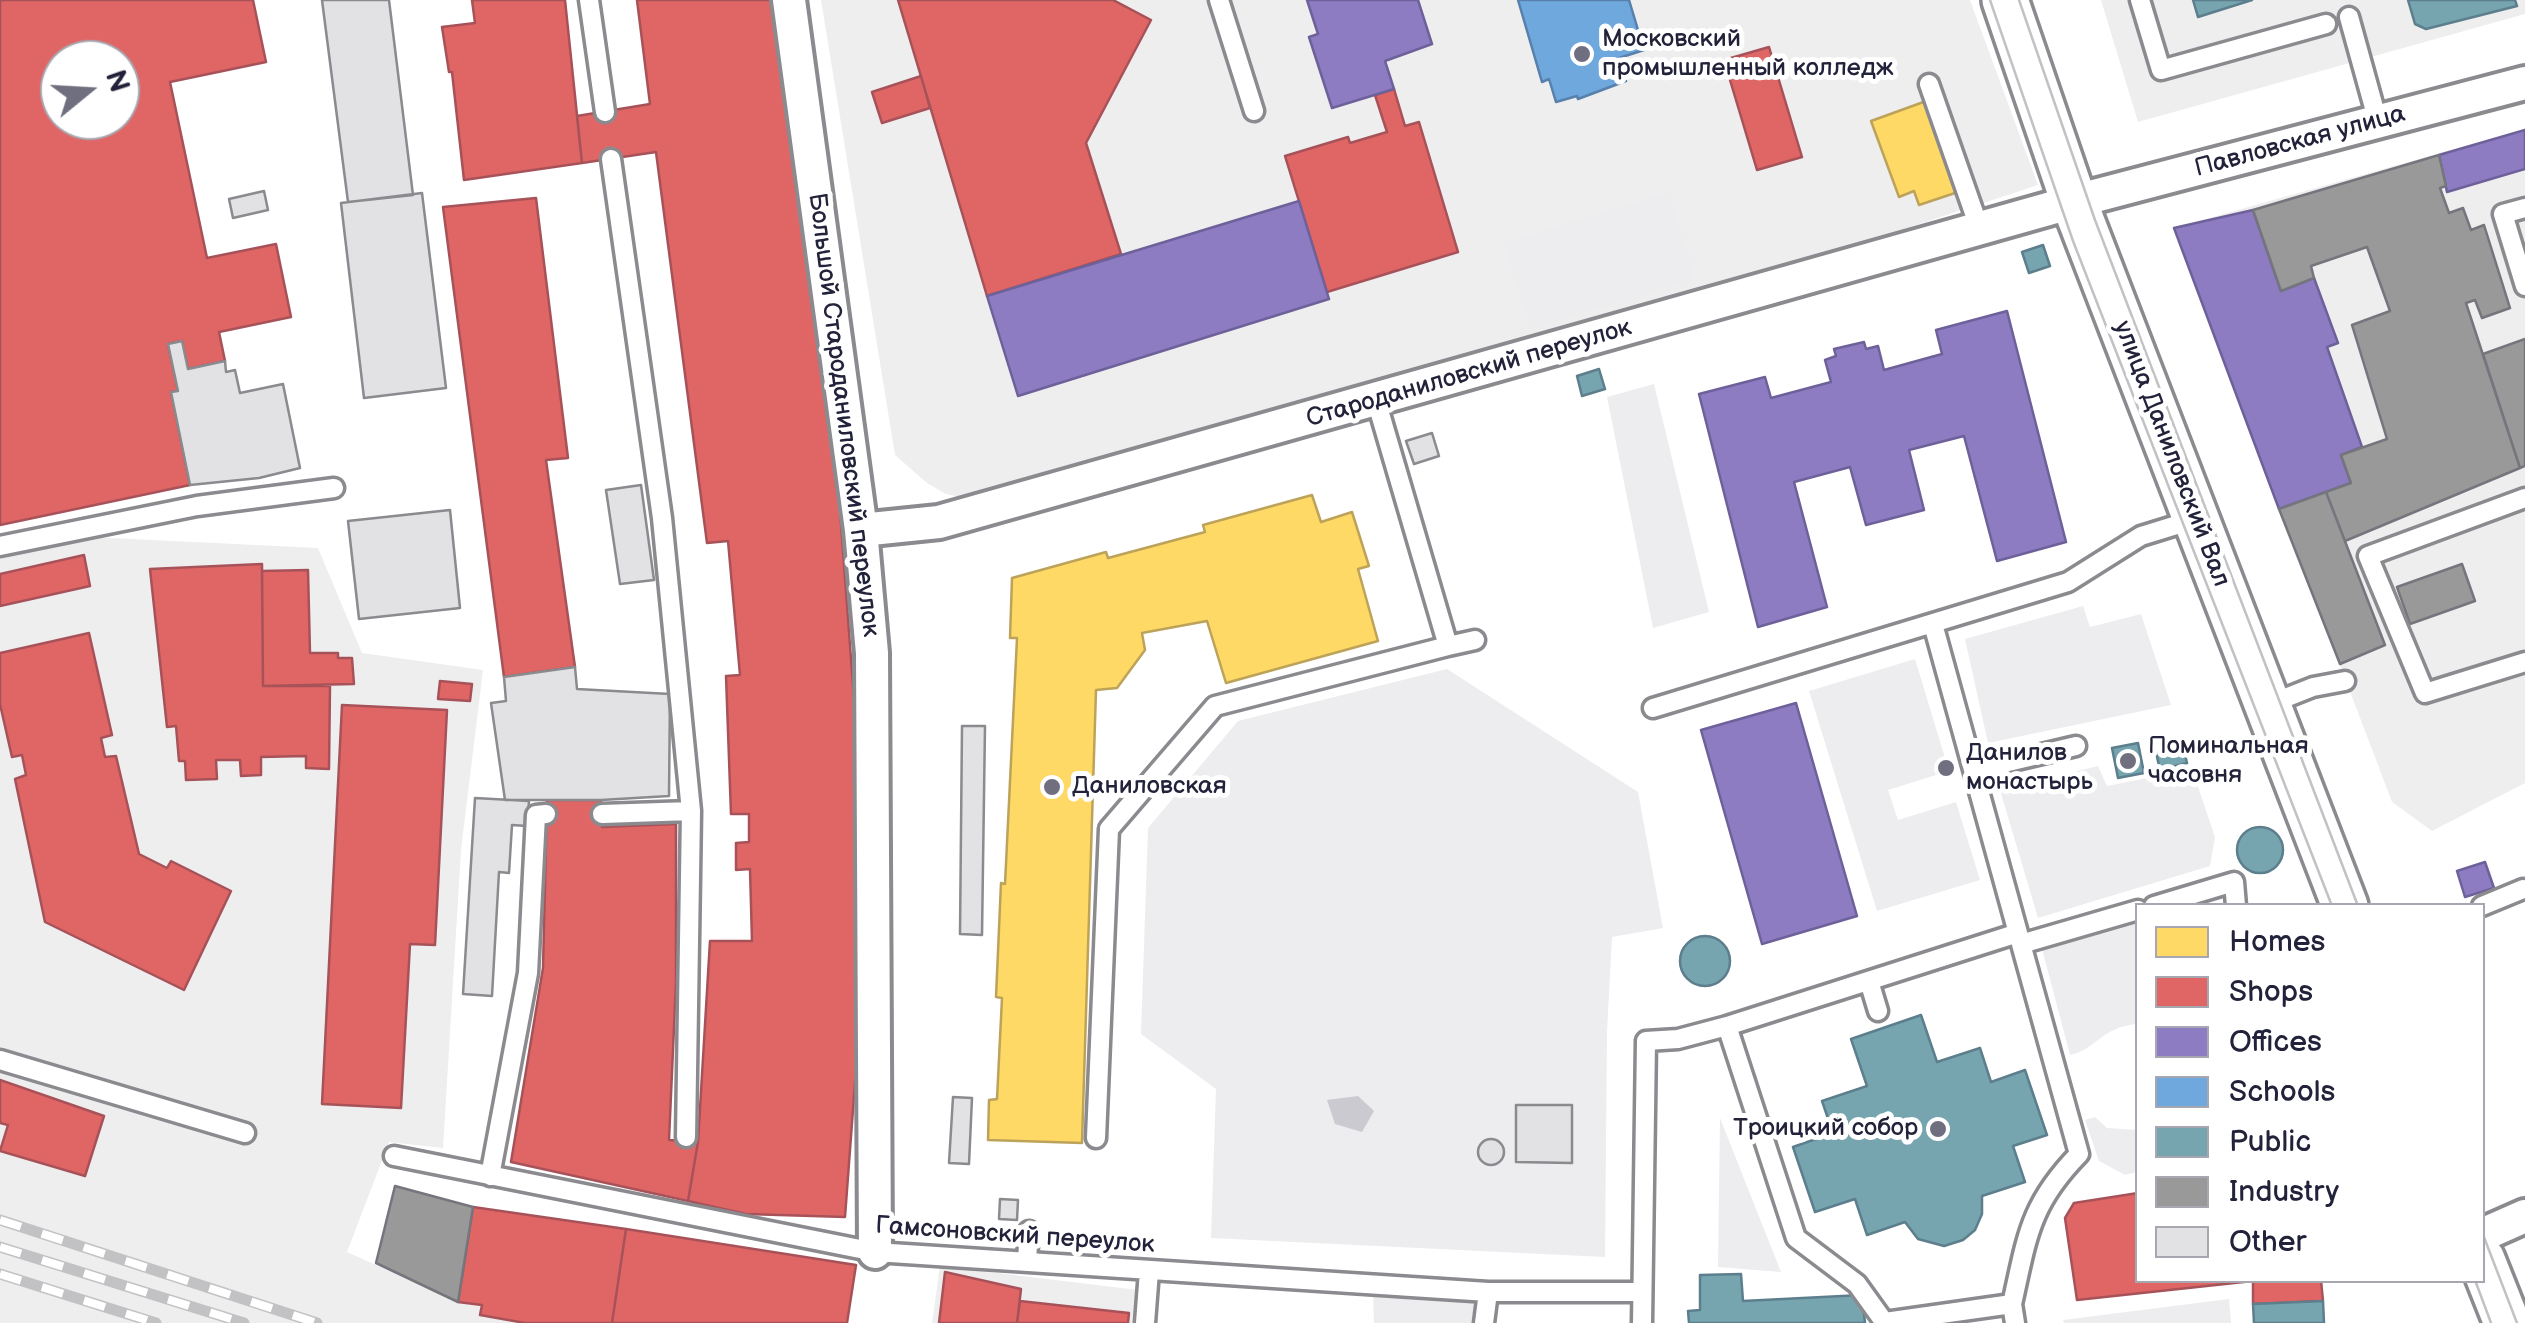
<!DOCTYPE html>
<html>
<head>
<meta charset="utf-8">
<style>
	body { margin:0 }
	#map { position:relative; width:2525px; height:1323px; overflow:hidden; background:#fff; font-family:"Balsamiq Sans",sans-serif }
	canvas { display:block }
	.legend { position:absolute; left:2135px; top:903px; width:350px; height:380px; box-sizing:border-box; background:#fff; border:2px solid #a7a7b1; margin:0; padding:12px 18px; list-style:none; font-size:30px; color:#22223b }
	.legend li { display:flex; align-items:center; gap:20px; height:50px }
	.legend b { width:50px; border:2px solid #a7a7b1 }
	.north { position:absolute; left:40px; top:40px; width:100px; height:100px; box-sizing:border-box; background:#fff; border:2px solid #a7a7b1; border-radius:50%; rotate:72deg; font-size:28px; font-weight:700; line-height:40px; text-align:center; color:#22223b }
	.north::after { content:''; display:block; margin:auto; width:35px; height:45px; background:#6f6f80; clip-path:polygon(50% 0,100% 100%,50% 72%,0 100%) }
</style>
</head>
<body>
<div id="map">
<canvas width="2525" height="1323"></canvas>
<ul class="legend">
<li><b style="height:28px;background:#ffd966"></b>Homes</li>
<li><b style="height:28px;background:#e06666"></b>Shops</li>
<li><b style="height:28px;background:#8e7cc3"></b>Offices</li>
<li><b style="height:28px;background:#6fa8dc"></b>Schools</li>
<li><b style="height:28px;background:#76a5af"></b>Public</li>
<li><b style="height:28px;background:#999"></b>Industry</li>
<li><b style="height:28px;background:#e2e2e4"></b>Other</li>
</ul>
<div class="north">N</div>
</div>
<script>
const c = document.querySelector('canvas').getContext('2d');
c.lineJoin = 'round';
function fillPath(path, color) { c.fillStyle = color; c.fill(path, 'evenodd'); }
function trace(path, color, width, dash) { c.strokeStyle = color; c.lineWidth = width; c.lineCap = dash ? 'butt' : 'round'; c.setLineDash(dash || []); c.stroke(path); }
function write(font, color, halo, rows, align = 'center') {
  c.font = font + ' "Balsamiq Sans",sans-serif'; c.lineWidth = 10; c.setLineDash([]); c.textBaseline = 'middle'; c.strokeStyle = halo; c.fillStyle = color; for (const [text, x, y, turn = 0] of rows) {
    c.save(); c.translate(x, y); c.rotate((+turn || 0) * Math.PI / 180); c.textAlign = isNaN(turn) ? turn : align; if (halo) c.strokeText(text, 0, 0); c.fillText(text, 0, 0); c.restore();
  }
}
fillPath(new Path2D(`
	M821 0H1970L2038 185 1539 349 1345 389 960 497 946 494 927 483 895 455Z
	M2101 0H2525V14L2138 122Z
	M2525 129V783L2432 831 2392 802 2174 228Z
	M90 537 318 548 362 653 483 670 461 850 443 1148 389 1142 347 1252 458 1302 482 1305 481 1315 525 1323H0V559Z
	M940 1266 1138 1290 1134 1323H932Z`), '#eeeeef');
fillPath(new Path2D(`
	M1668 193 1695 278 1531 329 1504 243Z
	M1654 384 1709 612 1653 628 1607 397Z
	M2083 606 2090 627 2141 614 2171 705 1988 743 1965 639Z
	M1915 659 1949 771 1888 790 1898 820 1956 802 1980 880 1877 911 1809 691Z
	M1447 669 1638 792 1663 928 1612 937 1607 1032 1605 1257 1211 1238 1216 1089 1141 1034 1148 828 1238 721Z
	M2098 766 2107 786 2192 769 2215 837 2210 866 2038 918 2000 790Z
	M2137 920V1024C2101 1027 2096 1050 2070 1055L2042 949Z
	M2095 1117 2107 1128 2137 1130V1172L2125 1175 2099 1161 2085 1120Z
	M1720 1118 1781 1272 1718 1267Z
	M1373 1295 1475 1301 1490 1323H1374Z
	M2229 1299 2231 1323H2064L2063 1320Z`), '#ededef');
fillPath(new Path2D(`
	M1358 1096 1374 1111 1362 1132 1335 1124 1327 1100Z`), '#cacad0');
const homes = new Path2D(`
	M1929 100 1961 191 1919 205 1914 191 1899 197 1871 121Z
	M1312 495 1321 522 1352 512 1369 566 1358 569 1378 641 1226 683 1207 621 1142 633 1145 650 1117 688 1096 690 1082 1143 988 1140 989 1100 997 1099 1002 998 996 997 1001 883 1005 884 1017 638H1010L1012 578 1106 552 1108 558 1205 532 1203 525Z`);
fillPath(homes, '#ffd966');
trace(homes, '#bda259', 2.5);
const shops = new Path2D(`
	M0 0H253L266 62 170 82 207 258 276 244 291 317 219 332 225 361 188 369 182 341 168 344 178 391 171 392 190 485 0 525ZM60 60H120V120H60Z
	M472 0H565L582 163 464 180 452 72H449L442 27 475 23Z
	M637 0H777L838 483 857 740 861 1002 845 1217 746 1214 688 1201 698 1142 710 941H752L750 869 736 870V843L749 842V814H731L726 676 740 675 728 541 707 543 656 152 582 163 577 116 650 104Z
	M898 0H1113L1151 20 1086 143 1121 254 987 296Z
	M1769 47 1802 157 1757 170 1724 60Z
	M921 76 930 108 882 123 872 92Z
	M1394 89 1405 126 1419 122 1458 252 1327 292 1285 156 1348 137 1350 143 1387 132 1375 95Z
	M536 198 568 458 546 460 575 667 504 677 443 207Z
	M84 555 90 586 0 606V574Z
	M262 564 263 686H330L329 769 306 768V756L261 757V775L241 776 240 760H216L217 779 186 780 185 761H179L176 726 167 727 150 569Z
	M308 570 310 653H338V658H352L354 684 263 686 262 571Z
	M89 633 112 735 101 738 105 757 116 756 139 854 167 868 171 861 231 891 184 990 45 922 15 779 26 775 22 755 12 757 0 704V653Z
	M440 681 472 684 470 701 438 699Z
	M342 705 447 710 435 945 410 944 401 1108 322 1104Z
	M547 800H601L602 827 676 824V982L669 1140 698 1142 688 1201 511 1162 543 968Z
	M0 1080 104 1116 85 1176 0 1151 8 1125 0 1123Z
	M2138 1193V1280H2321L2323 1301 2253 1304V1281L2077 1300 2065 1218 2074 1203Z
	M473 1207 626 1229 612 1323H525L480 1315 482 1305 458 1302Z
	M626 1229 856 1265 847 1323H612Z
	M945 1272 1021 1289 1017 1323H939Z
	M1020 1301 1129 1313 1128 1323H1017Z`);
fillPath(shops, '#e06666');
trace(shops, '#a75259', 2.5);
const offices = new Path2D(`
	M1307 0H1418L1432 44 1385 61 1394 89 1332 108 1309 37 1318 34Z
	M2525 130V169L2447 192 2439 155Z
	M1299 201 1329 299 1018 396 987 296Z
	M2253 210 2281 291 2314 278 2338 343 2327 347 2362 447 2341 455 2351 483 2279 509 2174 228Z
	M2007 311 2066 542 1997 561 1964 436 1909 450 1924 510 1866 525 1850 467 1794 482 1827 607 1758 627 1699 394 1765 377 1771 398 1831 382 1825 360 1836 356 1834 349 1864 342 1866 349 1878 346 1884 370 1942 354 1936 330Z
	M1796 703 1857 916 1762 944 1701 730Z
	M2485 862 2494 888 2465 897 2457 871Z`);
fillPath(offices, '#8e7cc3');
trace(offices, '#6e619a', 2.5);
const schools = new Path2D(`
	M1518 0H1629L1644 50 1619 58 1626 81 1578 99 1577 96 1556 102 1549 79 1542 82Z`);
fillPath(schools, '#6fa8dc');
trace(schools, '#5880ac', 2.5);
const public = new Path2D(`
	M2193 0H2252L2198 17Z
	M2408 0H2515L2517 6 2426 29 2415 24Z
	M2043 245 2050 266 2029 273 2022 252Z
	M1599 369 1605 389 1582 396 1577 376Z
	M2182 742 2187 763 2160 770 2155 748Z
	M2138 743 2144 773 2118 778 2112 748Z
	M2237 850a23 23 0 1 1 46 0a23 23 0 1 1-46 0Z
	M1680 961a25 25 0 1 1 50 0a25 25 0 1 1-50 0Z
	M1921 1015 1937 1062 1980 1048 1991 1082 2025 1070 2047 1135 2013 1146 2025 1182 1982 1196V1214L1975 1230 1963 1240 1944 1246 1918 1239 1905 1222 1867 1235 1855 1199 1815 1212 1793 1147 1833 1133 1822 1101 1867 1086 1851 1039Z
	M1741 1274 1743 1301 1862 1295 1865 1323H1689L1688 1311 1700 1310V1275Z
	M2323 1301 2324 1323H2254L2253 1304Z`);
fillPath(public, '#76a5af');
trace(public, '#5d7e8c', 2.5);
const industry = new Path2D(`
	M2439 155 2446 186 2440 188 2449 213 2463 208 2471 230 2484 225 2510 308 2482 318 2475 300 2466 303 2520 468 2345 541 2326 492 2351 483 2341 455 2387 439 2352 325 2390 311 2367 247 2311 266 2314 278 2281 291 2253 210Z
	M2525 339V466L2520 468 2483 354Z
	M2326 492 2385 645 2340 664 2279 509Z
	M2462 564 2475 601 2410 624 2397 587Z
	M395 1186 473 1207 458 1302 376 1263Z`);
fillPath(industry, '#999');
trace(industry, '#75757d', 2.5);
const building = new Path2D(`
	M322 0H389L413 195 348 202Z
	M264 191 268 210 233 218 229 199Z
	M422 193 446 388 364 398 341 203Z
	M182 341 188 369 225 361 226 372 235 370 240 393 283 384 300 468 259 478 190 485 171 392 178 391 168 344Z
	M1432 433 1439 456 1414 464 1406 441Z
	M641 485 654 580 620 584 606 490Z
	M450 510 460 608 359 619 348 521Z
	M575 667 577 689 670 694 669 796 601 800H505L491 703 506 701 504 677Z
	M962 726H985L982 935 960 934Z
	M475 798 529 801 527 826 512 825 509 873 499 872 492 996 463 994Z
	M953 1097 972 1098 969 1164 949 1163Z
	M1516 1105H1572V1163L1516 1162Z
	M1478 1152a13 13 0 1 1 26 0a13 13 0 1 1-26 0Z
	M1000 1199 1018 1200 1017 1220 999 1219Z`);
fillPath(building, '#e2e2e4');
trace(building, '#8a8a8f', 2.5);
const service = new Path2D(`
	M589 0 605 112
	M1219 0 1254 111
	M2140 0 2161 70 2326 24
	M2349 17 2378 122
	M1929 84 1980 230
	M611 159 662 518 691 811 686 1137
	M2525 208 2503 214 2525 286
	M2525 498 2368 556 2425 693 2525 662
	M0 546 197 506 334 488
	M1933 624 2018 933
	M1448 646 1475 640
	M2270 704 2313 687 2345 681
	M1653 708 2068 582 2141 536 2196 519
	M1974 770 2076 746
	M602 814 691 811
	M2154 906 2234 882 2236 906
	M2482 906 2523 889
	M2021 944 2138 910
	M1869 981 1878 1011
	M1727 1026 1796 1238 1857 1284 1885 1323
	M0 1060 245 1133
	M1096 1138 1109 829 1215 706 1448 646 1376 400
	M394 1156 875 1252 1488 1292H1641
	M490 1176 528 973 536 815 546 814
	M1027 1260 1029 1231
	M1885 1322 2012 1304 2015 1323
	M1145 1323 1149 1271
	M1484 1323 1488 1292
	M1642 1323 1646 1041 1678 1039 1727 1026 2018 933 2079 1154C2029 1205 2027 1238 2012 1304`);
const minor = new Path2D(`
	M789 0 861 530 872 653 875 1252
	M861 530 939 522 2087 198 2525 83
	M2482 1235 2525 1216`);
const secondary = new Path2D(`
	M2005 0 2074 202 2345 906
	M2482 1260 2507 1323`);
trace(service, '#8a8a8f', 25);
trace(minor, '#8a8a8f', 40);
trace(secondary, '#8a8a8f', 52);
trace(service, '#fff', 18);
trace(minor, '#fff', 32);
trace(secondary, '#fff', 45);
trace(new Path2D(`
	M1990 0 2073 241 2332 906
	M2019 0 2095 220 2358 906
	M2482 1232 2517 1323
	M2475 1280 2491 1323`), '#c2c2c4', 2.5);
const rail = new Path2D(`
	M0 1220 317 1323
	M0 1247 244 1323
	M0 1274 156 1323`);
trace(rail, '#c2c2c4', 11);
trace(rail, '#fff', 8, [22]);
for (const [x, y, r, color] of [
	[1582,54,10,"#6f6f80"],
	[2128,761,10,"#6f6f80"],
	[1946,768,10,"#6f6f80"],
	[1052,787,10,"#6f6f80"],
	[1938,1129,10,"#6f6f80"]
]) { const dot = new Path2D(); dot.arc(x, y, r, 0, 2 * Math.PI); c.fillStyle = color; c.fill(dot); trace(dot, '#fff', 4); }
write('25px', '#22223b', '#fff', [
	["Московский",1602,40],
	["промышленный колледж",1602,69],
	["Поминальная",2148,747],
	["часовня",2148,776],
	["Данилов",1966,754],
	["монастырь",1966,783],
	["Даниловская",1072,787],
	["Троицкий собор",1918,1129,"right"]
], 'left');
write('25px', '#22223b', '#fff', [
	["Павловская улица",2300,142,-15],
	["Староданиловский переулок",1469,374,-16],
	["Большой Староданиловский переулок",843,415,83],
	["улица Даниловский Вал",2171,454,69],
	["Гамсоновский переулок",1015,1236,4]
]);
</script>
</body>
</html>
